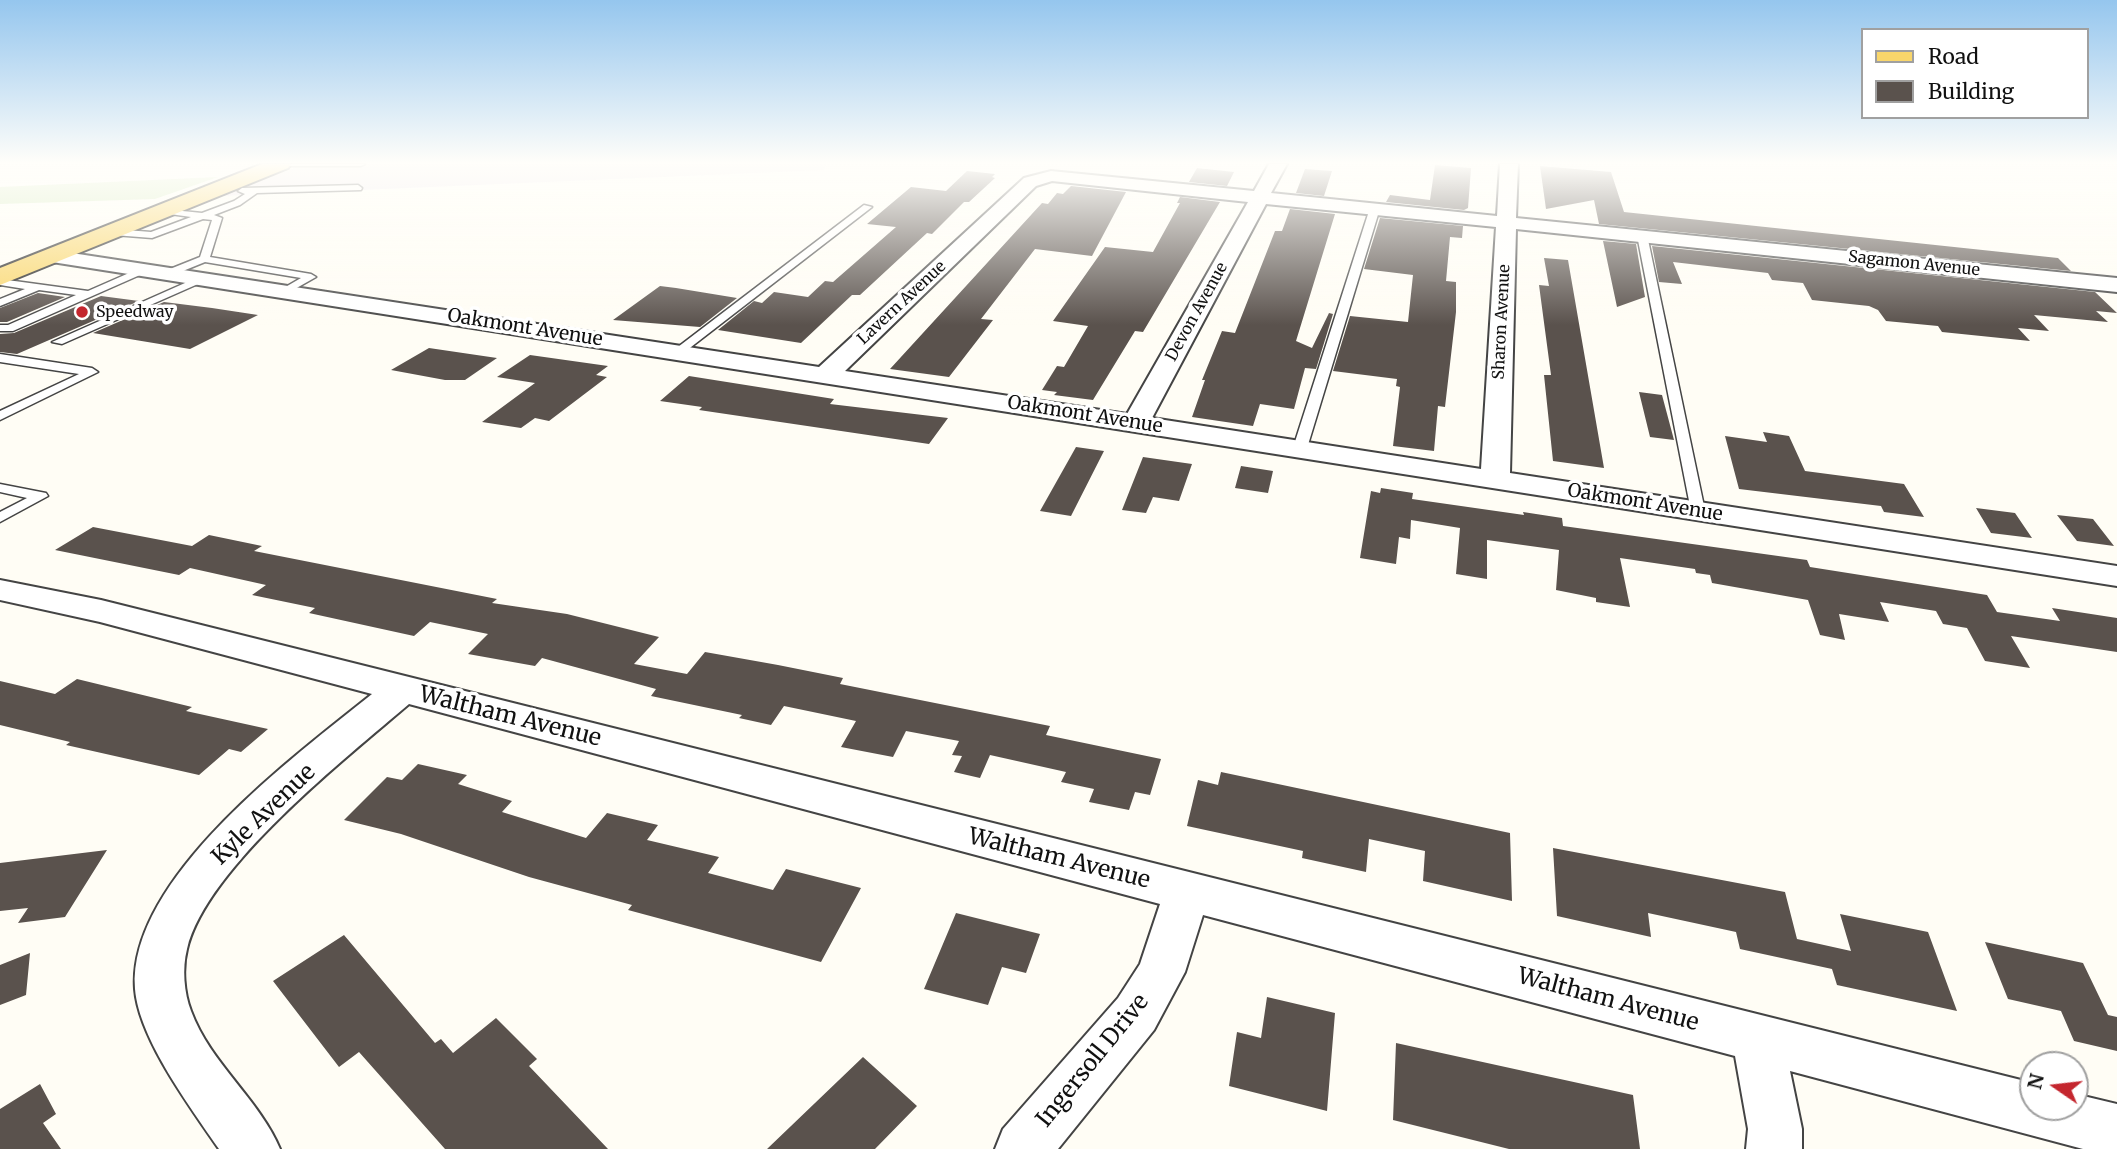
<!DOCTYPE html>
<html>
<head>
<meta charset="utf-8">
<style>
	body { margin:0 }
	#map { position:relative; width:2117px; height:1149px; overflow:hidden; background:#fffdf5; font-family:Merriweather,serif }
	canvas { display:block }
	.legend { position:absolute; left:1861px; top:28px; width:228px; height:91px; box-sizing:border-box; background:#fff; border:2px solid #a0a0a0; margin:0; padding:9px 12px; list-style:none; font-size:21px; color:#111 }
	.legend li { display:flex; align-items:center; gap:14px; height:35px }
	.legend b { width:35px; border:2px solid #a0a0a0 }
	.north { position:absolute; left:2019px; top:1051px; width:70px; height:70px; box-sizing:border-box; background:#fff; border:2px solid #a0a0a0; border-radius:50%; rotate:284deg; font-size:19px; font-weight:700; line-height:28px; text-align:center; color:#111 }
	.north::after { content:''; display:block; margin:auto; width:24px; height:32px; background:#c4262e; clip-path:polygon(50% 0,100% 100%,50% 72%,0 100%) }
</style>
</head>
<body>
<div id="map">
<canvas width="2117" height="1149"></canvas>
<ul class="legend">
<li><b style="height:9px;background:#f9d66b"></b>Road</li>
<li><b style="height:19px;background:#5a524d"></b>Building</li>
</ul>
<div class="north">N</div>
</div>
<script>
const c = document.querySelector('canvas').getContext('2d');
c.lineJoin = 'round';
function fillPath(path, color) { c.fillStyle = color; c.fill(path, 'evenodd'); }
function trace(path, color, width, dash) { c.strokeStyle = color; c.lineWidth = width; c.lineCap = dash ? 'butt' : 'round'; c.setLineDash(dash || []); c.stroke(path); }
function write(font, color, halo, rows, align = 'center') {
  c.font = font + ' Merriweather,serif'; c.lineWidth = 7; c.setLineDash([]); c.textBaseline = 'middle'; c.strokeStyle = halo; c.fillStyle = color; for (const [text, x, y, turn = 0] of rows) {
    c.save(); c.translate(x, y); c.rotate((+turn || 0) * Math.PI / 180); c.textAlign = isNaN(turn) ? turn : align; if (halo) c.strokeText(text, 0, 0); c.fillText(text, 0, 0); c.restore();
  }
}
fillPath(new Path2D(`
	M304 164H827L824 170 222 196Z`), '#eee6ef');
fillPath(new Path2D(`
	M218 177 155 199 0 204V187Z`), '#d5ebbd');
fillPath(new Path2D(`
	M1435 165 1471 168 1468 208 1464 210 1386 202 1390 195 1430 200Z
	M1540 166 1611 172 1624 212 2058 258 2071 271 1599 224 1594 200 1546 209Z
	M1197 168 1234 172 1227 186 1189 182Z
	M1305 169 1332 171 1324 196 1296 193Z
	M967 171 995 174 992 177 995 178 969 202H964L932 234 927 233 860 295H852L801 343 718 330 754 301 762 303 774 292 808 297 825 281 833 282 896 227 867 224 911 187 946 191Z
	M1071 186 1126 192 1092 256 1035 249 981 319 993 320 949 377 890 369 1042 203 1048 204 1057 193 1063 194Z
	M1180 197 1220 202 1143 332 1135 331 1093 400 1054 395 1057 392 1042 390 1057 366 1064 367 1088 326 1053 321 1105 247 1153 252 1180 203H1177Z
	M1290 209 1335 214 1296 341 1312 348 1329 313 1333 314 1316 369 1305 368 1294 409 1260 404 1253 426 1192 417 1205 380H1202L1222 331 1235 333 1275 231H1282Z
	M1380 218 1463 226 1462 238 1450 237 1446 281 1456 282V312L1445 407 1438 406 1434 451 1393 446 1400 387 1396 386 1397 379 1333 371 1350 316 1408 322 1413 275 1364 269Z
	M1603 241 1636 244 1645 297 1617 307Z
	M1652 246 2095 292 2117 313 2096 311 2108 322 2034 315 2049 331 2018 328 2030 341 1942 332 1938 326 1886 321 1878 310 1869 306 1812 300 1803 283 1772 280 1768 273 1673 262 1682 284 1659 282Z
	M1544 258 1568 260 1604 468 1553 461 1544 375H1551L1539 285 1549 286Z
	M660 286 676 288 737 298 700 327 613 320Z
	M38 293 65 297 7 322H0V308Z
	M101 296 139 301 17 354 0 352V334L14 333Z
	M164 302 212 308 258 315 190 349 93 333Z
	M429 348 497 358 465 380H445L391 370Z
	M530 355 608 366 596 375 607 377 549 421 535 418 521 428 482 422 535 383 497 377Z
	M689 376 834 399 830 404 948 418 929 444 699 410 702 407 660 401Z
	M1639 392 1662 395 1674 440 1650 437Z
	M1763 432 1789 436 1805 471 1904 484 1924 517 1884 512 1881 506 1739 489 1725 436 1767 442Z
	M1076 447 1104 451 1071 516 1040 511Z
	M1143 457 1192 464 1179 501 1153 497 1146 513 1122 510Z
	M1241 466 1273 471 1268 493 1235 488Z
	M1381 488 1413 493 1412 499 1524 515 1523 512 1562 518 1563 526 1807 560 1810 567 1987 595 1997 612 2060 621 2052 608 2117 618V652L2011 636 2030 668 1985 661 1967 628 1943 624 1936 611 1880 602 1889 622 1839 614 1845 640 1820 635 1808 600 1712 583 1710 575 1696 573 1695 569 1620 558 1630 607 1596 602V598L1556 590 1559 550 1487 540V579L1456 574 1460 528 1411 520 1410 539 1399 537 1396 564 1360 558 1371 491 1380 493Z
	M1976 508 2015 513 2032 538 1991 533Z
	M2057 515 2093 519 2114 546 2077 541Z
	M93 527 192 546 209 535 262 546 254 551 497 599 492 603 567 614 659 637 634 664 687 674 705 652 778 665 843 678 840 684 1050 726 1046 735 1161 759 1150 795 1135 792 1129 810 1089 802 1094 789 1061 782 1066 772 990 755 980 778 954 772 962 756 952 755 959 741 906 731 893 757 841 747 856 721 784 706 771 725 739 718 742 715 651 696 656 689 542 658 535 666 468 654 488 634 430 622 414 636 309 613 315 608 252 595 266 585 190 568 179 575 55 550Z
	M77 679 192 707 186 711 268 729 241 752 229 749 199 775 66 745 70 742 0 725V681L55 694Z
	M418 764 467 775 458 784 512 801 502 812 586 838 607 813 658 825 647 840 719 857 708 873 773 890 786 869 861 888 821 962 628 910 632 905 529 877 401 834 344 820 387 777 402 780Z
	M1221 772 1510 833 1512 901 1423 881 1425 851 1369 839 1366 872 1302 858 1303 851 1187 826 1198 780 1218 785Z
	M1553 848 1785 892 1797 939 1851 951 1840 914 1928 932 1957 1011 1837 985 1832 969 1740 949 1736 932 1648 913 1651 937 1557 916Z
	M107 850 65 917 18 923 28 908 0 911V863Z
	M956 913 1040 934 1026 973 1002 967 988 1005 924 989Z
	M344 935 435 1043 441 1039 453 1053 496 1018 537 1059 529 1066 608 1149H445L359 1052 339 1067 273 981Z
	M1985 942 2083 963 2108 1015 2117 1017V1051L2074 1041 2061 1011 2008 999Z
	M30 953 26 995 0 1005V965Z
	M1267 997 1335 1013 1327 1111 1229 1086 1237 1032 1261 1038Z
	M1396 1043 1633 1095 1640 1149H1509L1393 1120Z
	M863 1057 917 1106 875 1149H767Z
	M40 1084 56 1114 43 1123 61 1149H0V1109Z`), '#5a524d');
const lane = new Path2D(`
	M285 164H365L361 166H289Z
	M358 185 362 188 361 190 257 193 240 205 214 215 222 218 210 257 311 274 316 277 286 294 281 291 282 289 301 278 205 262 173 275H165V271L200 257 212 220 203 219 152 238 114 235 109 232 114 229 151 232 191 217 163 213V209L202 213 234 201 245 194 238 191 242 188Z
	M864 205 872 207 682 354H674V350Z
	M1375 205 1380 208 1307 448 1300 452 1295 451 1293 448 1370 208Z
	M1642 232 1647 235 1705 511 1698 515 1691 511 1637 235Z
	M145 266 149 267V271L13 331H0V325H8L76 295 39 290 0 306V299L25 289 0 285V279L88 291Z
	M203 275 208 278 207 280 62 344 52 342Z
	M0 354 92 368 98 372 0 420V411L79 374 0 362Z
	M0 484 46 493 48 496 0 522V512L27 498 0 492Z`);
const street = new Path2D(`
	M1269 164H1287L1271 193 1497 216 1500 164H1518L1516 218 2117 278V292L1516 229 1510 473 2117 566V586L52 262 41 256 52 250 819 367 1024 178 1051 171 1254 191ZM1052 181 1248 202 1127 414 845 371 1036 186ZM1266 204 1496 227 1481 469 1152 418Z
	M0 580 101 600 2033 1083V1107H2075V1094L2117 1104V1149H2083L1790 1071 1802 1129V1149H1746L1748 1129 1735 1056 1203 915 1185 972 1154 1030 1058 1149H995L1003 1129 1118 998 1140 964 1160 904 409 704C346 758 206 868 187 949 182 968 184 993 191 1011 210 1063 259 1099 280 1149H219C191 1108 139 1039 135 989 127 879 295 756 372 694L100 622 0 600Z`);
const primary = new Path2D(`
	M262 164H291L288 168 0 285V268Z`);
trace(lane, '#444', 3);
trace(street, '#444', 4);
trace(primary, '#222', 4);
fillPath(lane, '#fff');
fillPath(street, '#fff');
fillPath(primary, '#f9d66b');
const sky = c.createLinearGradient(0, 0, 0, 325);
sky.addColorStop(0, '#95c6ee');
sky.addColorStop(0.5, '#fffefa');
sky.addColorStop(1, '#fffefa00');
c.fillStyle = sky;
c.fillRect(0, 0, 2117, 325);
for (const [x, y, r, color] of [
	[82,312,7,"#c4262e"]
]) { const dot = new Path2D(); dot.arc(x, y, r, 0, 2 * Math.PI); c.fillStyle = color; c.fill(dot); trace(dot, '#fff', 2.5); }
write('16px', '#111', '#fff', [
	["Sagamon Avenue",1914,264,6],
	["Lavern Avenue",902,303,-43],
	["Devon Avenue",1197,312,-61],
	["Sharon Avenue",1502,322,-87]
]);
write('16px', '#111', '#fff', [
	["Speedway",96,312]
], 'left');
write('19px', '#111', '#fff', [
	["Oakmont Avenue",525,328,9],
	["Oakmont Avenue",1085,415,9],
	["Oakmont Avenue",1645,503,9]
]);
write('23px', '#111', '#fff', [
	["Waltham Avenue",510,717,14],
	["Kyle Avenue",264,815,-44],
	["Waltham Avenue",1059,859,14],
	["Waltham Avenue",1608,1000,15],
	["Ingersoll Drive",1093,1061,-51]
]);
</script>
</body>
</html>
